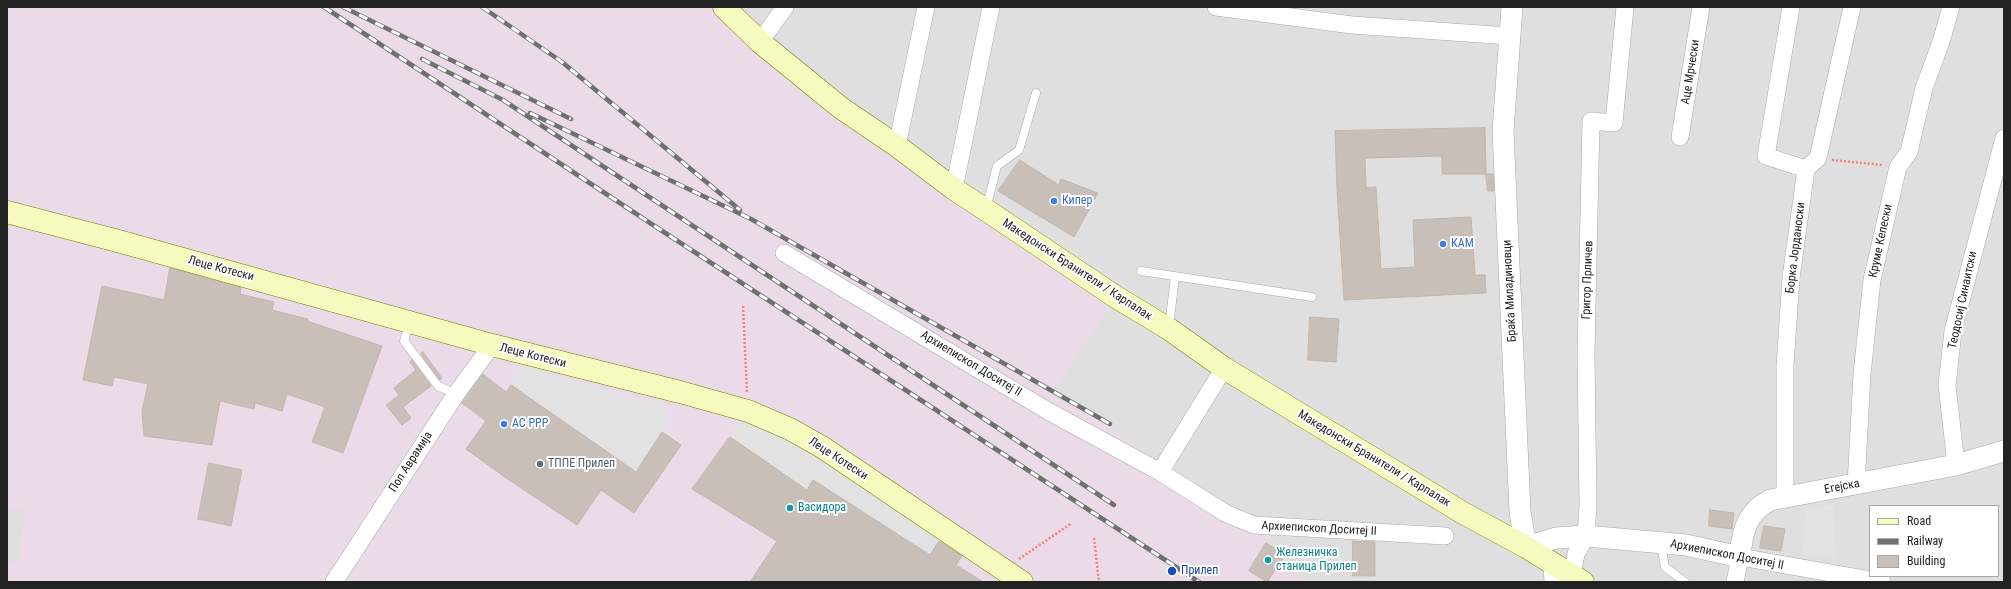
<!DOCTYPE html>
<html>
<head>
<meta charset="utf-8">
<style>
	body { margin:0 }
	#map { position:relative; width:2011px; height:589px; overflow:hidden; background:#f2efe9; font-family:"Roboto Condensed",sans-serif }
	canvas { display:block }
	.frame { position:absolute; inset:0; border:8px solid #222; pointer-events:none }
	.legend { position:absolute; left:1869px; top:505px; width:130px; height:72px; box-sizing:border-box; background:#fff; border:1px solid #a7a7a7; margin:0; padding:5px 7px; list-style:none; font-size:12px; color:#222 }
	.legend li { display:flex; align-items:center; gap:8px; height:20px }
	.legend b { width:20px; border:1px solid #a7a7a7 }
</style>
</head>
<body>
<div id="map">
<canvas width="2011" height="589"></canvas>
<div class="frame"></div>
<ul class="legend">
<li><b style="height:5px;background:#f7fabf"></b>Road</li>
<li><b style="height:5px;background:#707070"></b>Railway</li>
<li><b style="height:11px;background:#c7bfb8"></b>Building</li>
</ul>
</div>
<script>
const c = document.querySelector('canvas').getContext('2d');
c.lineJoin = 'round';
function fillPath(path, color) { c.fillStyle = color; c.fill(path, 'evenodd'); }
function trace(path, color, width, dash) { c.strokeStyle = color; c.lineWidth = width; c.lineCap = dash ? 'butt' : 'round'; c.setLineDash(dash || []); c.stroke(path); }
function write(font, color, halo, rows, align = 'center') {
  c.font = font + ' "Roboto Condensed",sans-serif'; c.lineWidth = 4; c.setLineDash([]); c.textBaseline = 'middle'; c.strokeStyle = halo; c.fillStyle = color; for (const [text, x, y, turn = 0] of rows) {
    c.save(); c.translate(x, y); c.rotate((+turn || 0) * Math.PI / 180); c.textAlign = isNaN(turn) ? turn : align; if (halo) c.strokeText(text, 0, 0); c.fillText(text, 0, 0); c.restore();
  }
}
fillPath(new Path2D(`
	M7 7H2004V582H7ZM1870 506H1998V576H1870Z`), '#e0dfdf');
fillPath(new Path2D(`
	M7 7H724L760 42 1116 297 1053 391 1110 424 1160 472 1271 536 1249 571 1266 582H7V565L19 560 24 510 7 508Z
	M1278 565 1309 582H1267Z`), '#ebdbe8');
fillPath(new Path2D(`
	M524 365 629 398 663 404 672 422 662 432 636 472 511 385Z
	M748 411 947 530 930 555 814 480 806 492 795 482 730 437Z
	M1833 505 1836 558 1802 554 1806 510Z`), '#e2e2e2');
const building = new Path2D(`
	M1485 128 1486 174H1442V156L1365 158 1366 188 1376 187 1381 269 1415 267 1413 220 1471 217 1475 275H1485L1486 293 1344 300 1337 190 1335 131Z
	M1020 160 1059 185 1061 179 1098 193 1074 237 998 191Z
	M1486 174H1493L1494 191H1488Z
	M170 268 241 288 240 294 274 302 272 310 308 319 307 321 382 346 343 453 312 442 325 407 287 394 282 411 255 403 254 409 220 401 212 445 144 436 142 411 148 384 114 377 112 386 83 380 102 286 164 300Z
	M1310 317 1339 319 1336 362 1308 360Z
	M423 352 442 378 440 380 421 354Z
	M412 360 431 386 403 407 411 418 402 425 386 405 399 395 394 388 416 370 410 362Z
	M483 374 506 392 511 385 636 472 662 432 681 445 634 513 601 490 577 525 509 480 466 449 486 421 462 403Z
	M730 437 807 490 813 480 930 555 939 541 962 556 956 565 983 582H750L777 541 692 489Z
	M209 463 242 470 231 526 198 519Z
	M1710 510 1734 513 1732 529 1709 526Z
	M1764 526 1785 529 1781 551 1760 548Z
	M1353 541 1375 542V576H1353Z
	M1266 543 1285 555 1267 582 1249 571Z`);
fillPath(building, '#c7bfb8');
trace(building, '#c4b6ab', 1);
const service = new Path2D(`
	M986 209 997 166 1019 150 1036 93
	M1141 271 1312 297
	M410 322 404 341 438 386 456 394
	M1169 326 1175 277
	M1661 544 1665 567 1685 582`);
const minor = new Path2D(`
	M1216 7 1352 25 1509 36
	M1791 7 1766 156 1806 169
	M760 42 785 7
	M1680 137 1701 7
	M897 146 926 7
	M954 189 991 7
	M784 253 1048 411 1160 472 1225 513 1254 525 1445 536
	M1956 465 1947 385 1953 331 2004 138
	M1160 472 1224 368
	M1856 485 1862 374 1872 280 1898 167 1909 152 1924 88 1941 42 1951 7
	M1785 498V366L1791 278 1806 169 1818 158 1852 7
	M1552 563 1553 582
	M1572 575 1576 554 1586 536 1588 506 1586 354 1591 121 1614 123 1625 7
	M334 582 456 394 492 345
	M1735 582 1740 557 1882 582`);
const tertiary = new Path2D(`
	M1512 7 1503 131 1520 512 1526 547 1556 538 1586 536 1686 545 1740 557C1742 532 1746 513 1770 500L1956 465 2004 451`);
const secondary = new Path2D(`
	M724 7 760 42 841 108 897 146 954 189 986 210 1116 297 1169 329 1224 368 1463 513 1526 547 1583 582
	M7 212 118 241 492 345 680 392 748 411 790 429 822 447 1022 582`);
trace(service, '#a9a9a9', 9);
trace(minor, '#a9a9a9', 18);
trace(tertiary, '#a9a9a9', 22);
trace(secondary, '#707d05', 23);
trace(new Path2D(`
	M1832 160 1883 165
	M743 306 747 393
	M1094 538 1099 582
	M1019 559 1072 523`), '#fa8072', 2.5, [2, 2]);
trace(service, '#fff', 8);
trace(minor, '#fff', 17);
trace(tertiary, '#fff', 21);
trace(secondary, '#f7fabf', 22);
const rail = new Path2D(`
	M324 7 647 221 1199 582
	M343 7 571 119
	M482 7 562 62 740 210
	M422 59 503 100 1114 505
	M530 113 751 219 1110 424`);
trace(rail, '#707070', 4.5);
trace(rail, '#fff', 3, [9]);
for (const [x, y, r, color] of [
	[1054,201,4,"#3f7fe0"],
	[1443,244,4,"#3f7fe0"],
	[504,424,4,"#3f7fe0"],
	[540,464,4,"#5c6f8a"],
	[790,508,4,"#0f9aa8"],
	[1268,560,4,"#0f9aa8"],
	[1172,571,5,"#1a4fb4"]
]) { const dot = new Path2D(); dot.arc(x, y, r, 0, 2 * Math.PI); c.fillStyle = color; c.fill(dot); trace(dot, '#fff', 1.5); }
write('12px', '#222', '#fff', [
	["Аце Мрчески",1691,72,-81],
	["Круме Кепески",1881,241,-78],
	["Борка Јорданоски",1796,248,-83],
	["Леце Котески",221,269,15],
	["Македонски Бранители / Карпалак",1077,270,33],
	["Григор Прличев",1588,280,-88],
	["Браќа Миладиновци",1510,291,-93],
	["Теодосиј Синаитски",1963,300,-78],
	["Леце Котески",533,356,14],
	["Архиепископ Доситеј II",971,364,31],
	["Леце Котески",838,459,33],
	["Македонски Бранители / Карпалак",1374,459,31],
	["Поп Аврамија",411,462,-57],
	["Егејска",1842,487,-11],
	["Архиепископ Доситеј II",1319,529,3],
	["Архиепископ Доситеј II",1727,555,11]
]);
write('12px', '#366cbe', '#fff', [
	["Кипер",1062,201],
	["КАМ",1451,244],
	["АС РРР",512,424]
], 'left');
write('12px', '#4e5e75', '#fff', [
	["ТППЕ Прилеп",548,464]
], 'left');
write('12px', '#0d838f', '#fff', [
	["Васидора",798,508],
	["Железничка",1276,553],
	["станица Прилеп",1276,567]
], 'left');
write('12px', '#164399', '#fff', [
	["Прилеп",1181,571]
], 'left');
</script>
</body>
</html>
